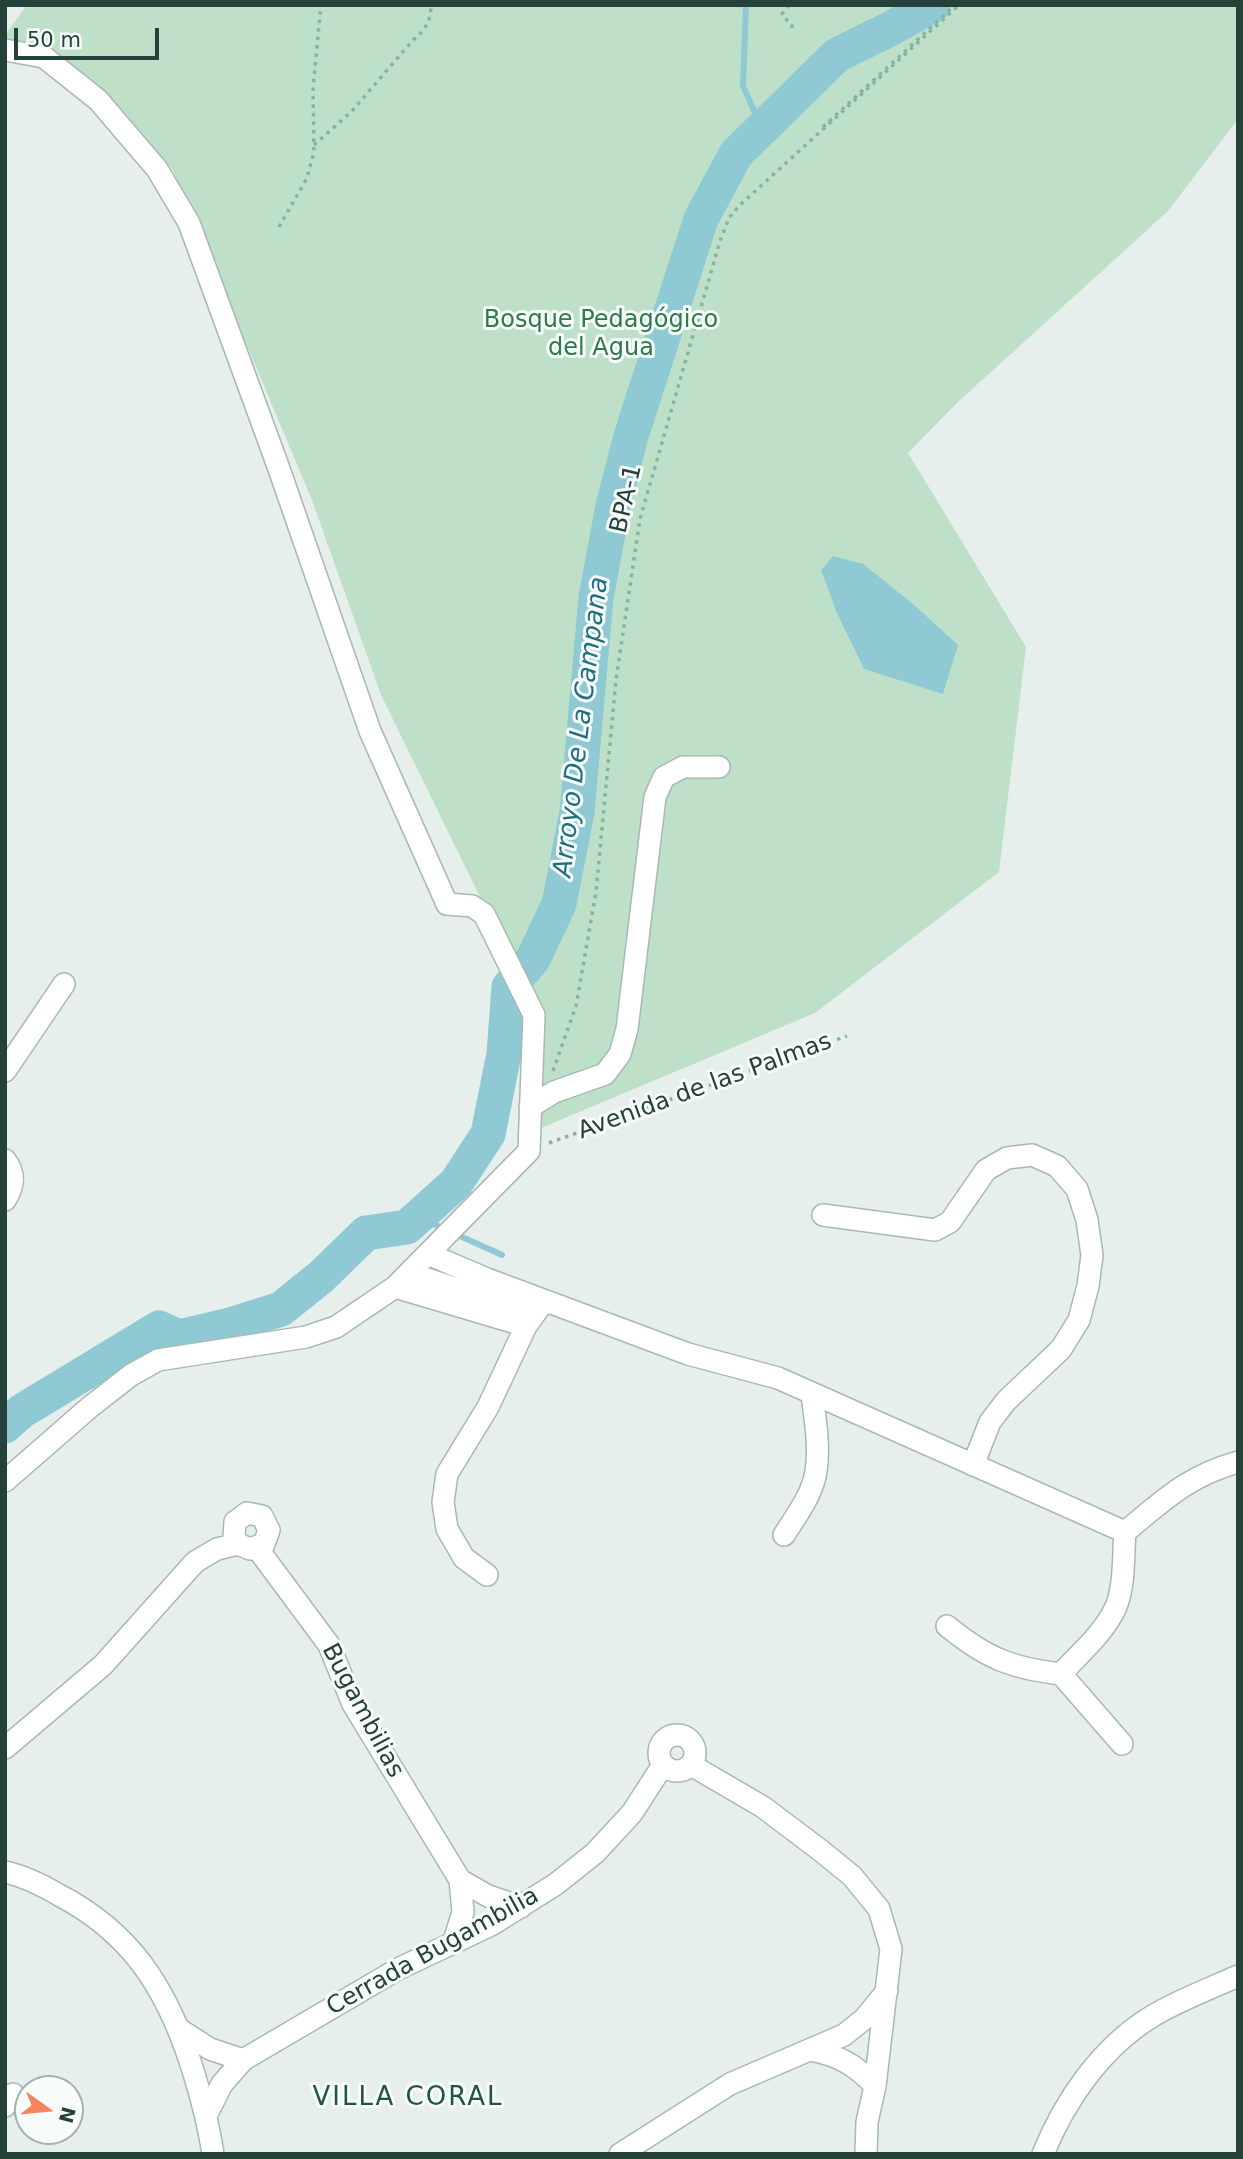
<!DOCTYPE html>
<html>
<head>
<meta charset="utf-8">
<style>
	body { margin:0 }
	#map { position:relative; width:1243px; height:2159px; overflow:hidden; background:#e6efeb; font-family:"DejaVu Sans",sans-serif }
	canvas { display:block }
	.frame { position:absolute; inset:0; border:7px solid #24423a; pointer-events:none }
	.north { position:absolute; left:14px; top:2075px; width:70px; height:70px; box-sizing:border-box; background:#f7fbf9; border:2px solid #a3b1ad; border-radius:50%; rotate:105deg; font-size:19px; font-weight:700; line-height:28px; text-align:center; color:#24423a }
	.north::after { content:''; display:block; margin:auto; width:24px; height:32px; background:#f4845f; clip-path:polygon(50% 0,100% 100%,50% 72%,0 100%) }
	.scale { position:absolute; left:14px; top:28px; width:145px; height:32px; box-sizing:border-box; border:4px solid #24423a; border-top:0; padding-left:9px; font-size:21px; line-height:24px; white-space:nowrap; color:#24423a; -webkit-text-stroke:5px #f7fbf9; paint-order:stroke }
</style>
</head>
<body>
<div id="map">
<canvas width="1243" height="2159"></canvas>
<div class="frame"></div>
<div class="north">N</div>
<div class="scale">50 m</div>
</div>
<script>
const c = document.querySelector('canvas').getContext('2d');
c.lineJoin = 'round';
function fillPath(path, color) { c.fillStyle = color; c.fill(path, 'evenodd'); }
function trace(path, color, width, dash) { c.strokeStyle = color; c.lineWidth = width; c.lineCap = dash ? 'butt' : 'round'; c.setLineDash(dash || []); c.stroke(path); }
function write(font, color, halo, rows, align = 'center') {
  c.font = font + ' "DejaVu Sans",sans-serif'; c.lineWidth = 6; c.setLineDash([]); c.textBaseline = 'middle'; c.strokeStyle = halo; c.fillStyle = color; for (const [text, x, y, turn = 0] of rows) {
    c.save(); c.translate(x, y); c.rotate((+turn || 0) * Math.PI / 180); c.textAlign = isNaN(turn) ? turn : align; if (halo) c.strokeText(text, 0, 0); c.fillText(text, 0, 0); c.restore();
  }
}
fillPath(new Path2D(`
	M27 5H1238V119L1168 211 958 402 908 453 1026 647 999 872 815 1013 541 1128 536 1011 381 695 312 500 173 170 118 108 5 41V35Z`), '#bfe0c8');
fillPath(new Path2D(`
	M833 556 863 564 913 604 958 645 943 694 864 669 837 613 821 570Z`), '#8ec9d4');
trace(new Path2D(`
	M746 5 743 86 762 128
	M418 1217 502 1255`), '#8ec9d4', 6);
trace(new Path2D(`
	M5 1426 22 1411 159 1328 179 1337 230 1325 281 1309 322 1276 366 1233 407 1227 456 1183 488 1134 504 1054 509 987 533 959 559 904 577 812 596 598 613 506 631 436 701 219 736 154 837 55 892 28 933 5`), '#8ec9d4', 35);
const minor = new Path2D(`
	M5 50 44 57 98 100 157 169 189 223 278 466 370 731 447 904 472 906 484 914 534 1015 529 1151 395 1287 336 1327 306 1337 158 1360 131 1375 90 1407 5 1481
	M5 1071 64 984
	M530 1107 554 1092 605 1074 620 1054 627 1029 655 797 664 777 683 767H719
	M5 1160C16 1174 14 1186 5 1200
	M823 1215 935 1230 950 1222 986 1170 1007 1158 1032 1155 1057 1166 1077 1189 1087 1220 1092 1255 1088 1286 1079 1320 1061 1349 1006 1401 990 1422 973 1465
	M428 1254 487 1279 688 1354 778 1378 1125 1532C1164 1500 1188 1476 1238 1462
	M409 1273 532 1314
	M395 1287 526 1326
	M784 1535C796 1516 813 1494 816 1471 820 1446 815 1419 812 1394
	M257 1548 329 1645 353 1704 460 1880 463 1912 454 1941
	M487 1575 464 1558 447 1529 443 1502 447 1474 488 1407 526 1326 544 1301
	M947 1626C986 1658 1011 1668 1061 1674L1122 1744
	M1061 1674C1079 1654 1103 1634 1115 1609 1125 1587 1123 1557 1125 1532
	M659 1753a18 18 0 1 1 36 0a18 18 0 1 1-36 0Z
	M5 1748 103 1665 195 1562 217 1549 238 1544 250 1549 264 1544 269 1530 262 1516 247 1513 235 1522 234 1537 238 1544
	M691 1765 763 1807 820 1850 852 1876 879 1909 891 1949 875 2086 867 2122 866 2154
	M5 1872C24 1876 42 1885 59 1895 130 1932 165 1986 190 2061 200 2092 208 2121 213 2154
	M460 1880 488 1896 521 1907
	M179 2029 210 2049 243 2060
	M810 2050C838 2055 856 2065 875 2086
	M5 2106 13 2094
	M207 2114 222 2084 243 2060 398 1969 491 1925 556 1884 595 1853 632 1813 663 1765
	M620 2154 730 2084 844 2035 864 2019 887 1991
	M1043 2154C1065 2100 1101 2048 1151 2017 1177 2001 1209 1989 1238 1976`);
trace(minor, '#a8b8b2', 24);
trace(new Path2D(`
	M789 5 782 14 796 31
	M823 127 955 5
	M314 145 352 111 413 40C425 30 431 22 431 5
	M279 227 307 178 314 152 313 88 321 5
	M553 1071 576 1006 596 892 616 680 640 519 720 241 729 218 740 205 959 5
	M549 1143 847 1036`), '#86b3a5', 3.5, [3.5, 5]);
trace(minor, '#fff', 21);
write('24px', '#2d7a4b', '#f7fbf9', [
	["Bosque Pedagógico",601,321],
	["del Agua",601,349]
]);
write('24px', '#24423a', '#f7fbf9', [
	["BPA-1",627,499,-77],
	["Avenida de las Palmas",705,1087,-20],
	["Bugambilias",362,1711,62],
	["Cerrada Bugambilia",433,1952,-29]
]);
write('italic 26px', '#1c6f80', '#f7fbf9', [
	["Arroyo De La Campana",582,727,-83]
]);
c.letterSpacing = '2px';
write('26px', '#1f5548', '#f7fbf9', [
	["VILLA CORAL",408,2098]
]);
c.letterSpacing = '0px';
</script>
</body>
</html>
